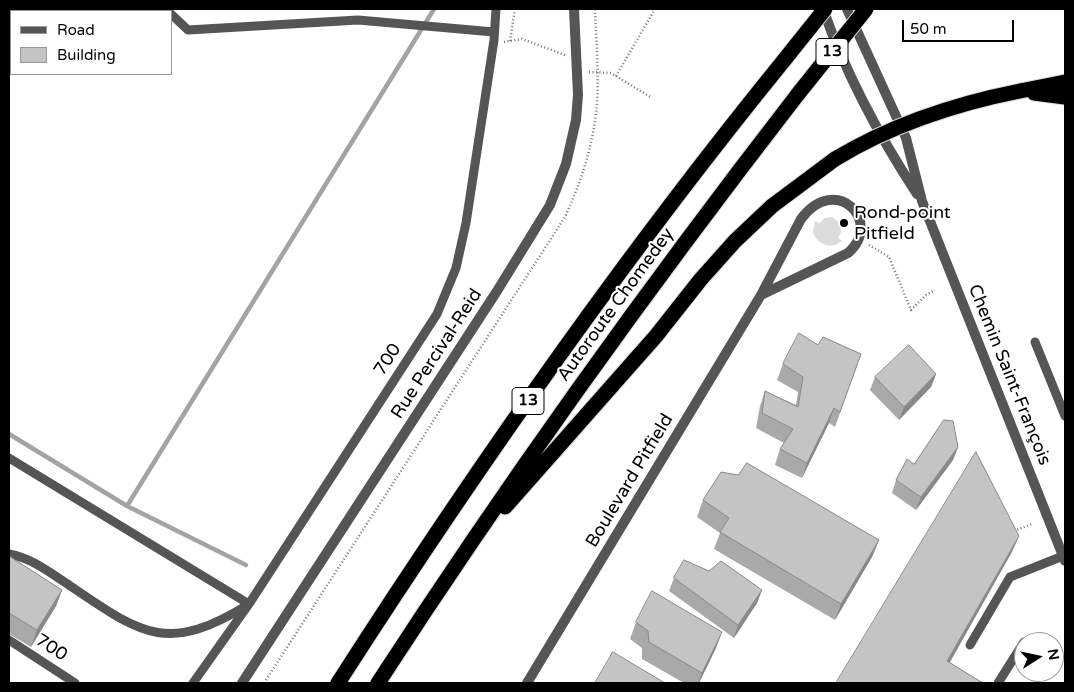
<!DOCTYPE html>
<html>
<head>
<meta charset="utf-8">
<style>
	body { margin:0 }
	#map { position:relative; width:1074px; height:692px; overflow:hidden; background:#fff; font-family:"Varela Round",sans-serif }
	canvas { display:block }
	.frame { position:absolute; inset:0; border:10px solid #000; pointer-events:none }
	.legend { position:absolute; left:10px; top:10px; width:162px; height:65px; box-sizing:border-box; background:#fff; border:1px solid #999; margin:0; padding:6px 9px; list-style:none; font-size:15px; color:#000 }
	.legend li { display:flex; align-items:center; gap:10px; height:25px }
	.legend b { width:25px; border:1px solid #999 }
	.north { position:absolute; left:1014px; top:632px; width:50px; height:50px; box-sizing:border-box; background:#fff; border:1px solid #999; border-radius:50%; rotate:80deg; font-size:14px; font-weight:700; line-height:20px; text-align:center; color:#000 }
	.north::after { content:''; display:block; margin:auto; width:18px; height:22px; background:#000; clip-path:polygon(50% 0,100% 100%,50% 72%,0 100%) }
	.scale { position:absolute; left:902px; top:20px; width:112px; height:22px; box-sizing:border-box; border:2px solid #000; border-top:0; padding-left:6px; font-size:15px; line-height:18px; white-space:nowrap; color:#000; -webkit-text-stroke:4px #fff; paint-order:stroke }
</style>
</head>
<body>
<div id="map">
<canvas width="1074" height="692"></canvas>
<div class="frame"></div>
<ul class="legend">
<li><b style="height:6px;background:#555"></b>Road</li>
<li><b style="height:14px;background:#c4c4c4"></b>Building</li>
</ul>
<div class="north">N</div>
<div class="scale">50 m</div>
</div>
<script>
const c = document.querySelector('canvas').getContext('2d');
c.lineJoin = 'round';
function fillPath(path, color) { c.fillStyle = color; c.fill(path, 'evenodd'); }
function trace(path, color, width, dash) { c.strokeStyle = color; c.lineWidth = width; c.lineCap = dash ? 'butt' : 'round'; c.setLineDash(dash || []); c.stroke(path); }
function write(font, color, halo, rows, align = 'center') {
  c.font = font + ' "Varela Round",sans-serif'; c.lineWidth = 4; c.setLineDash([]); c.textBaseline = 'middle'; c.strokeStyle = halo; c.fillStyle = color; for (const [text, x, y, turn = 0] of rows) {
    c.save(); c.translate(x, y); c.rotate((+turn || 0) * Math.PI / 180); c.textAlign = isNaN(turn) ? turn : align; if (halo) c.strokeText(text, 0, 0); c.fillText(text, 0, 0); c.restore();
  }
}
fillPath(new Path2D(`
	M832 217 840 223 841 232 838 238 842 241C832 249 822 246 815 237L813 232 815 221 820 223 824 218Z`), '#dcdcdc');
trace(new Path2D(`
	M9 434 127 506 246 565
	M127 506 434 9`), '#a3a3a3', 4.5);
const motorway = new Path2D(`
	M1020 91 1065 82
	M1034 93 1065 97
	M505 507 656 336 701 279 735 241 772 206 835 159
	M338 683C476 468 624 257 785 59
	M378 683C509 481 650 285 798 94`);
trace(motorway, '#dbdbdb', 17);
trace(new Path2D(`
	M510 41 515 9
	M504 42 522 39 565 55
	M589 72 611 73 652 98
	M616 76 655 9
	M869 245 889 257 911 310 926 295 935 290
	M1014 531 1032 524
	M264 683 565 217C580 184 592 149 596 113 600 79 596 43 595 9`), '#777', 2.5, [1, 2.5]);
trace(new Path2D(`
	M171 14 188 30 358 20 494 32
	M1035 342 1065 416
	M9 458 249 604C166 656 140 633 66 583 48 571 31 558 9 554
	M9 640 75 683
	M970 645 1010 577 1063 556
	M193 683 249 604 437 314 456 268 466 223 494 40 496 9
	M998 683 1024 642`), '#555', 9);
trace(new Path2D(`
	M242 683 497 291 550 205 566 164 576 120 578 95 574 9
	M527 683 761 295 801 219C836 172 884 222 848 253L761 295`), '#555', 10);
trace(new Path2D(`
	M823 9C846 74 879 136 917 194
	M847 9 906 138 922 201 1065 561`), '#555', 10);
trace(motorway, '#000', 15);
const motorwayBridge = new Path2D(`
	M785 59 825 9
	M798 94 866 9
	M835 159C893 124 954 104 1020 91`);
trace(motorwayBridge, '#dbdbdb', 17, []);
trace(motorwayBridge, '#000', 15);
fillPath(new Path2D(`
	M818 345 861 354 835 427 829 423 802 478 775 465 780 449 784 443 756 428 760 406 765 391 796 405 798 392 777 380 783 364Z
	M936 374 931 387 899 420 870 390 875 377Z
	M958 447 953 460 916 510 892 493 896 480 914 464Z
	M703 500 879 540 872 557 835 620 714 549 720 533 697 517Z
	M9 556 62 590 56 606 31 647 9 634Z
	M709 571 762 590 757 603 734 638 669 591 674 578Z
	M636 622 716 648 699 683H684L642 659V648L630 639Z`), '#a9a9a9');
fillPath(new Path2D(`
	M936 374 931 387 899 420 904 407Z
	M834 408 829 423 802 478 807 463Z
	M958 447 953 460 916 510 921 497Z
	M1019 536 1012 552 941 678 947 661Z
	M879 540 872 557 835 620 841 604Z
	M62 590 56 606 31 647 37 630Z
	M762 590 757 603 734 638 738 625Z
	M722 632 716 648 699 683H698L702 673Z`), '#898989');
const building = new Path2D(`
	M799 333 818 345 823 337 861 354 840 412 834 408 807 463 780 449 793 429 762 413 765 391 798 407 803 377 783 364Z
	M909 345 936 374 904 407 875 377Z
	M944 420 953 421 958 447 921 497 896 480 907 459 914 464Z
	M976 452 1019 536 947 661 983 683H836Z
	M747 463 879 540 841 604 720 532 729 518 703 500 721 472 738 475Z
	M9 556 62 590 37 630 9 613Z
	M684 560 709 571 721 561 762 590 738 625 674 578Z
	M652 591 722 632 702 673 649 642 648 631 636 622Z
	M613 652 665 683H595Z`);
fillPath(building, '#c4c4c4');
trace(building, '#898989', 1);
for (const [x, y, r, color] of [
	[844,223,5,"#000"]
]) { const dot = new Path2D(); dot.arc(x, y, r, 0, 2 * Math.PI); c.fillStyle = color; c.fill(dot); trace(dot, '#fff', 2); }
for (const [x, y, w] of [
	[832,52,32],
	[528,401,32]
]) { const box = new Path2D(); box.roundRect(x - w / 2, y - 13.5, w, 27, 4); c.fillStyle = '#fff'; c.fill(box); trace(box, '#000', 1); }
write('bold 16px', '#000', null, [
	["13",832,52],
	["13",528,401]
]);
write('18px', '#000', '#fff', [
	["Rond-point",854,213],
	["Pitfield",854,234]
], 'left');
write('18px', '#000', '#fff', [
	["Autoroute Chomedey",616,305,-54],
	["Rue Percival-Reid",437,354,-57],
	["700",388,360,-57],
	["Chemin Saint-François",1009,375,68],
	["Boulevard Pitfield",630,481,-59],
	["700",51,648,33]
]);
</script>
</body>
</html>
